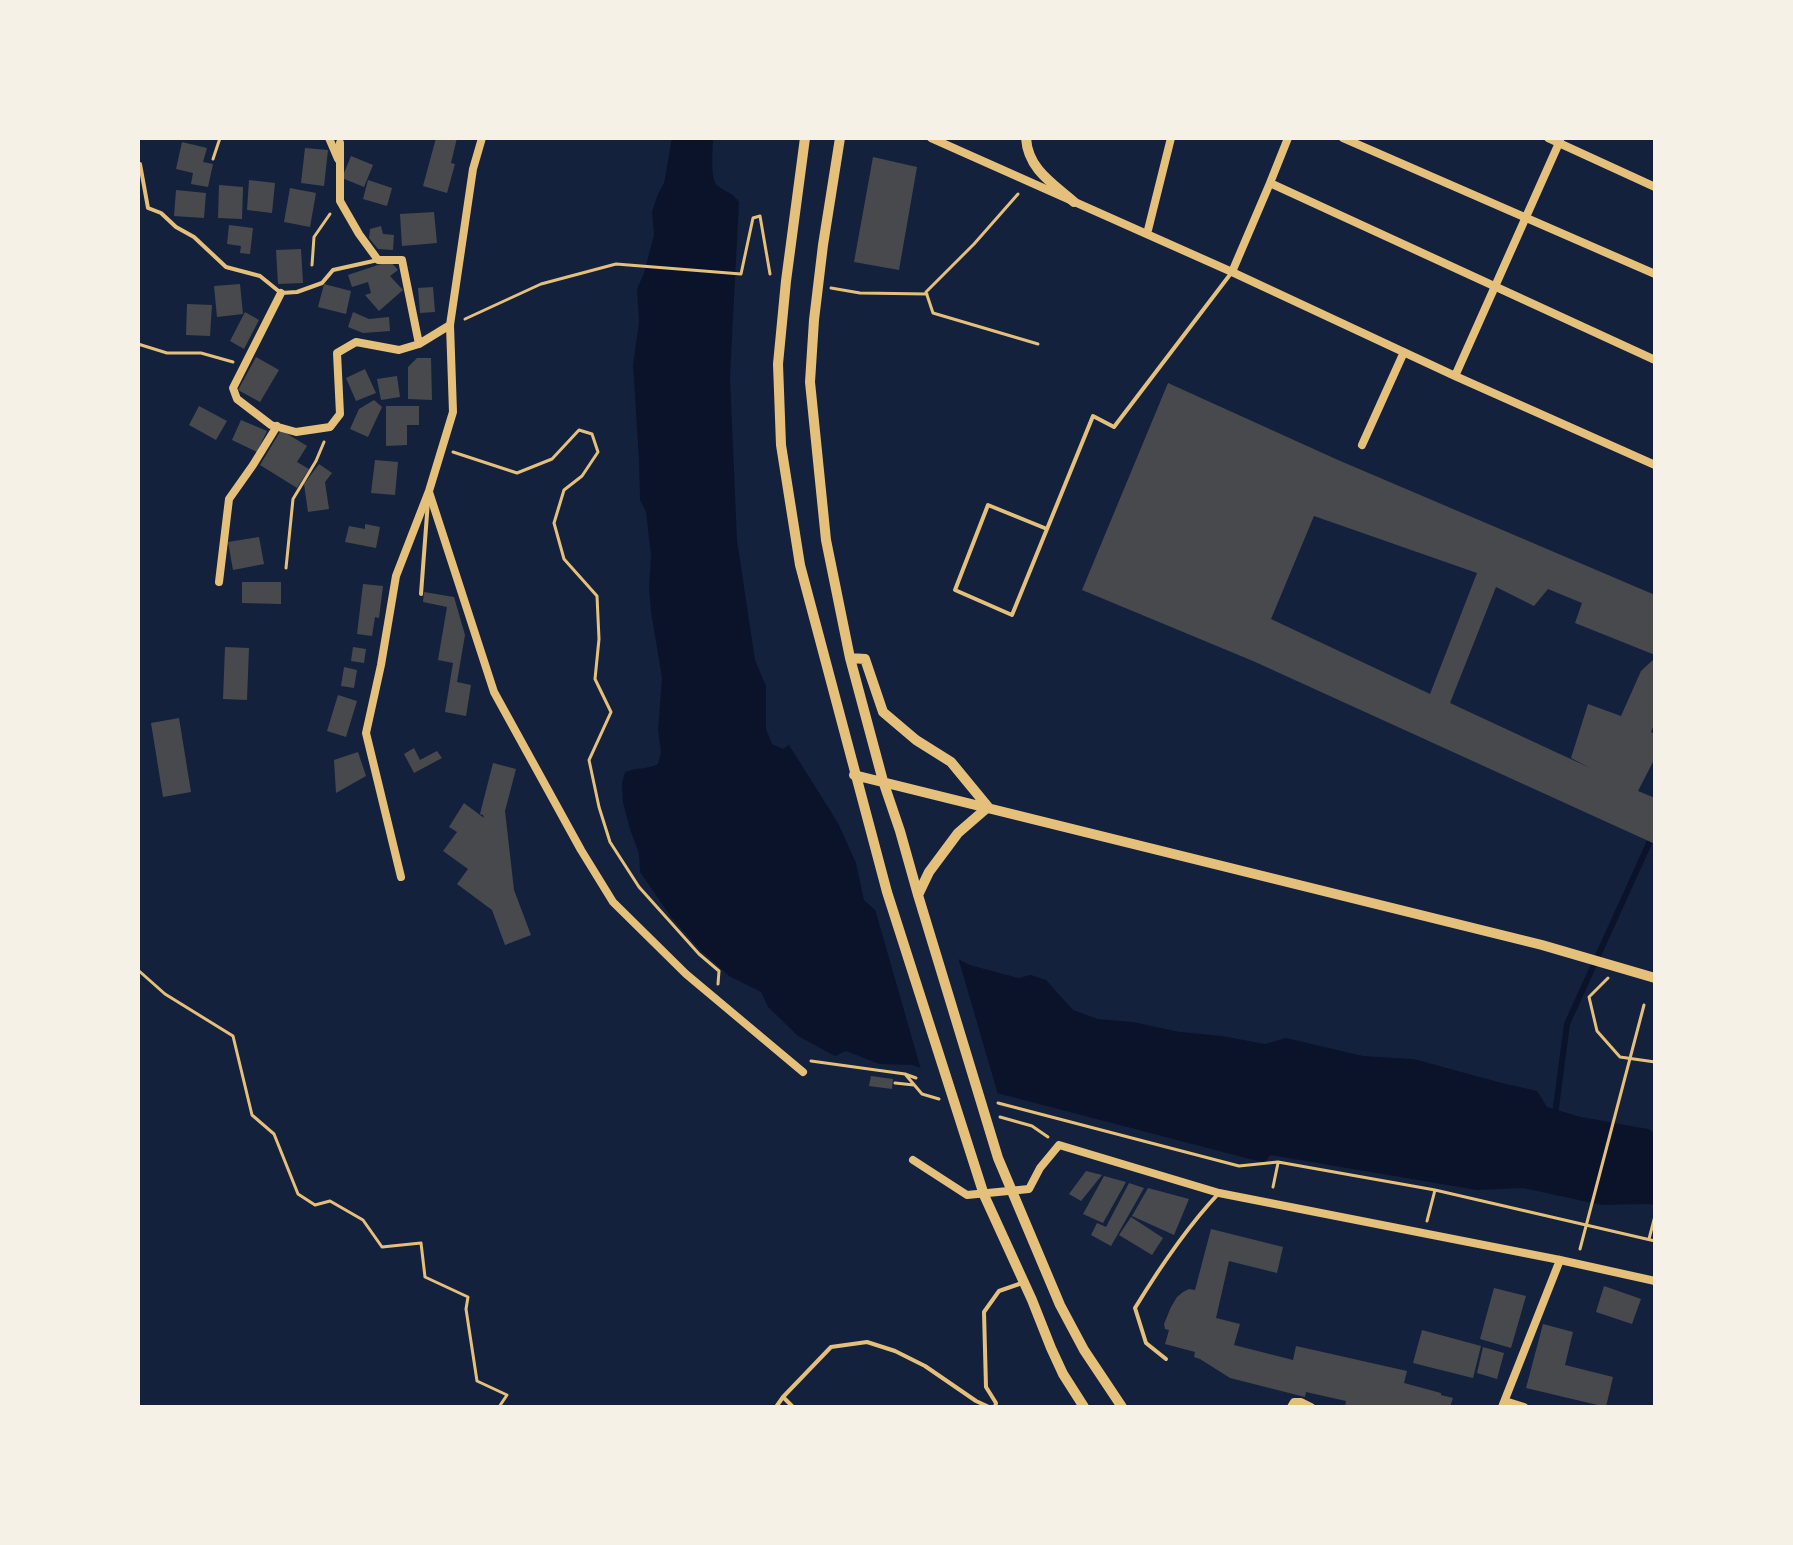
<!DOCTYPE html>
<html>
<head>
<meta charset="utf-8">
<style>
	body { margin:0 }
	#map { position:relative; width:1793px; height:1545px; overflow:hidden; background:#14213d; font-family:Arial,sans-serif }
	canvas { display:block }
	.frame { position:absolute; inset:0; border:140px solid #f6f1e7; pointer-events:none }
</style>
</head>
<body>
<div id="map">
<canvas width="1793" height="1545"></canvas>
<div class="frame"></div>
</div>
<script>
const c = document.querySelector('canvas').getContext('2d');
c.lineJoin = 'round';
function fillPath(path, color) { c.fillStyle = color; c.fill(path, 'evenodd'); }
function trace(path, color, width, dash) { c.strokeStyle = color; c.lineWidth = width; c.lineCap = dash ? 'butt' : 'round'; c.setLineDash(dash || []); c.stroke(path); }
fillPath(new Path2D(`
	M672 138H713C713 149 710 178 717 185 726 193 731 191 739 202L730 377 737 540 755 660 766 686V729L772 744 783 749 789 745 838 823 856 863 864 900 897 929 970 965 1018 978 1031 975 1046 980 1073 1010 1098 1019 1133 1022 1180 1032 1222 1036 1265 1044 1286 1038 1363 1056 1414 1059 1498 1082 1537 1091 1547 1107 1581 1117 1648 1129 1655 1133V1205L1648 1204 1602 1205 1523 1188 1477 1190 1270 1155 1265 1163 989 1091 912 1065 879 1064 846 1051 835 1056 798 1036 768 1007 761 992 729 976 700 950 671 917 640 872 639 854 630 829 623 803 622 783 625 772C637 767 647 770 658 764L661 752 658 730 662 678 651 612 649 587 651 555 646 512 640 500 639 460 633 365 639 322 637 289 644 273 654 235 652 212 658 194 664 183Z`), '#0b132b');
fillPath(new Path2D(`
	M873 902 899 926 957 954 999 1098 922 1073Z`), '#14213d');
trace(new Path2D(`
	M1555 1115 1567 1024 1655 830`), '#0b132b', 6);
fillPath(new Path2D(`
	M436 138H457L451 163 455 164 447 193 423 186Z
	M182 142 207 148 203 162 213 164 208 187 191 184 193 173 176 169Z
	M305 148 328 150 324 186 301 183Z
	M351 156 373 165 364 187 342 178Z
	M873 157 917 167 899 270 854 262Z
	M249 180 275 183 272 213 247 210Z
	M368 180 392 188 387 206 363 199Z
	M219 185 243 187 242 219 218 218Z
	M290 188 316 193 310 227 284 222Z
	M176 190 206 193 204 218 174 216Z
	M434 212 437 243 402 246 400 214Z
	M229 225 253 228 250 254 240 253 241 246 227 244Z
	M381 226 383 234 394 235 393 250 378 249 369 238 370 229Z
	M301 249 303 283 278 284 276 250Z
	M390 261 398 270 390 276 403 290 379 311 365 295 371 293 368 282 352 287 348 275Z
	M240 284 243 314 217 317 214 286Z
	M324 284 351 291 346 314 318 307Z
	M433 287 435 312 420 313 418 288Z
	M187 304 212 305 210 336 186 335Z
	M245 312 259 320 244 349 230 341Z
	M353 312 369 319 389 317 390 331 363 333 348 327Z
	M256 357 279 370 260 402 238 390Z
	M417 358H431L432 400 408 399V367Z
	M365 369 376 393 356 401 346 378Z
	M397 376 400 397 381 400 377 379Z
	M1168 383 1338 460 1655 595V655L1575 623 1582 603 1548 589 1534 606 1496 587 1450 703 1590 768 1571 758 1588 704 1621 716 1641 671 1655 658V723L1651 732 1655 734V758L1638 791 1655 798V844L1253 661 1082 590ZM1314 516 1477 573 1430 694 1271 619Z
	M374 400 382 407 368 437 350 429 359 409Z
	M199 406 227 421 216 440 189 425Z
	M386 406H419V425H407V445L386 446Z
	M241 420 267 431 257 452 232 440Z
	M281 430 307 446 297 462 309 469 297 488 260 465Z
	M375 460 398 462 395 495 371 493Z
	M319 464 332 473 325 482 329 509 308 512 304 484Z
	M365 524 380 527 376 548 345 542 349 526 365 529Z
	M259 537 264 564 233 570 228 542Z
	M242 582H281V604L242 603Z
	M363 584 383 586 379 618 375 617 372 636 357 634Z
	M424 592 454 597 465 635 457 682 471 685 466 716 445 712 453 663 438 660 447 607 423 602Z
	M225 647 249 648 247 700 223 699Z
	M353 647 366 649 364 663 351 661Z
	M344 667 357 670 354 688 341 686Z
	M338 695 357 701 346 737 327 731Z
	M179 718 191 792 163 797 151 723Z
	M414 748 420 760 437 751 442 758 414 773 404 754Z
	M358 752 366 776 336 793 334 760Z
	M493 763 516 769 505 811 514 890 531 935 505 945 492 910 457 884 468 869 443 851 457 832 449 827 464 803 484 818 483 815 480 814Z
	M871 1076 893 1079 892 1089 869 1086Z
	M1086 1171 1102 1175 1081 1201 1069 1194Z
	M1104 1176 1126 1182 1103 1223 1083 1214Z
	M1129 1183 1144 1188 1111 1246 1091 1235 1097 1223 1106 1227Z
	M1148 1188 1189 1199 1174 1235 1132 1216Z
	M1131 1217 1163 1238 1152 1255 1119 1235Z
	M1211 1229 1283 1247 1277 1273 1229 1261 1216 1318 1240 1324 1234 1345 1293 1360 1296 1346 1407 1371 1404 1383 1441 1393V1395L1453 1398 1450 1407H1345L1346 1401 1306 1392 1305 1397 1230 1378 1200 1359 1194 1357 1195 1352 1165 1344 1169 1330 1165 1329 1164 1324 1171 1307 1177 1297 1183 1292 1189 1289 1195 1290Z
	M1604 1286 1641 1299 1632 1324 1596 1312Z
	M1494 1288 1526 1296 1511 1348 1480 1339Z
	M1543 1324 1573 1332 1565 1365 1613 1377 1606 1407 1526 1388Z
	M1422 1330 1481 1346 1473 1378 1413 1363Z
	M1483 1347 1504 1353 1497 1379 1477 1373Z`), '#48494c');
trace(new Path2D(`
	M213 159 220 138
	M1018 194 974 244 926 292 933 313 1038 344
	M312 265 314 237 330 214
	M831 288 860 293 927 294
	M465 319 541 284 616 264 741 274 753 218 760 216 770 274
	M138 344 167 353H201L233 362
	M453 452 517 473 552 459 579 430 592 434 598 452 582 476 564 490 554 523 564 559 597 596 599 639 595 679 611 712 589 760 599 807 610 842 639 887 699 954 719 971 718 984
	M286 568 293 499 316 461 324 442
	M138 970 165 994 233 1036 252 1115 274 1134 298 1194 315 1205 330 1201 363 1220 382 1247 421 1243 425 1277 468 1297 466 1309 477 1381 507 1395 499 1407
	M1608 978 1589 997 1597 1031 1620 1057 1655 1062
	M811 1061 905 1074 916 1078
	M905 1074 922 1094 939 1099
	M895 1083 914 1085
	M998 1103 1239 1166 1278 1162 1435 1190 1655 1241
	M1000 1117 1032 1126 1048 1137
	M1273 1187 1278 1163
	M1427 1221 1435 1190
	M1649 1239 1655 1216
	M1580 1249 1644 1005`), '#e5c07b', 3);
trace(new Path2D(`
	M140 164 148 208 161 213 176 227 194 237 226 267 260 276 281 293 297 292 322 283 333 270 378 260
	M1047 529 988 505 955 590 1012 615 1093 416 1114 427 1232 272
	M421 594 428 501
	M1166 1359 1146 1343 1135 1308C1160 1267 1186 1228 1219 1193
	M783 1397 793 1407
	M776 1407 783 1397 831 1347 867 1342 895 1351 925 1366 976 1401 989 1407
	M995 1407 996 1403 986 1387 984 1312 999 1291 1022 1283`), '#e5c07b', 4);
trace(new Path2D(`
	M329 138 338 159
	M931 138 1232 272 1455 376 1655 465
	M1343 138 1655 274
	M1560 141 1559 143 1655 187
	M340 143V201L359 234 378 260H402L419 344
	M1270 183 1288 138
	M1147 234 1171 138
	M1232 272 1270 183 1655 360
	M281 293 233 388 237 399 271 425 296 432 330 427 340 414 337 353 356 342 399 350 419 344 450 325
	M1455 376 1559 143 1548 138
	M1362 445 1404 352
	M429 492 494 692 581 850 613 902 686 974 803 1072
	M219 582 229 499 253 465 277 426
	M401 877 366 733 381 665 396 576 429 491 453 412 450 325 473 169 482 138
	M913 1160 967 1195 1029 1189 1040 1168 1059 1145 1219 1193 1560 1260 1655 1281
	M1505 1401 1524 1407
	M1291 1407 1294 1402H1301L1311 1407
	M1502 1407 1560 1260`), '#e5c07b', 8);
trace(new Path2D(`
	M805 138 786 281 778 364 781 445 800 565 887 892 984 1195 1032 1300 1051 1348 1063 1374 1084 1407
	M840 138 823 245 814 320 810 382 826 540 850 658 883 781 900 831 918 895 998 1158 1060 1305 1084 1350 1122 1407
	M1026 138C1028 169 1052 183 1074 202
	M850 658 865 659 883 712 916 740 951 762 988 807
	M854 775 1542 945 1655 978
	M918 895 929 872 958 833 988 807`), '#e5c07b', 10);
</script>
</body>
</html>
